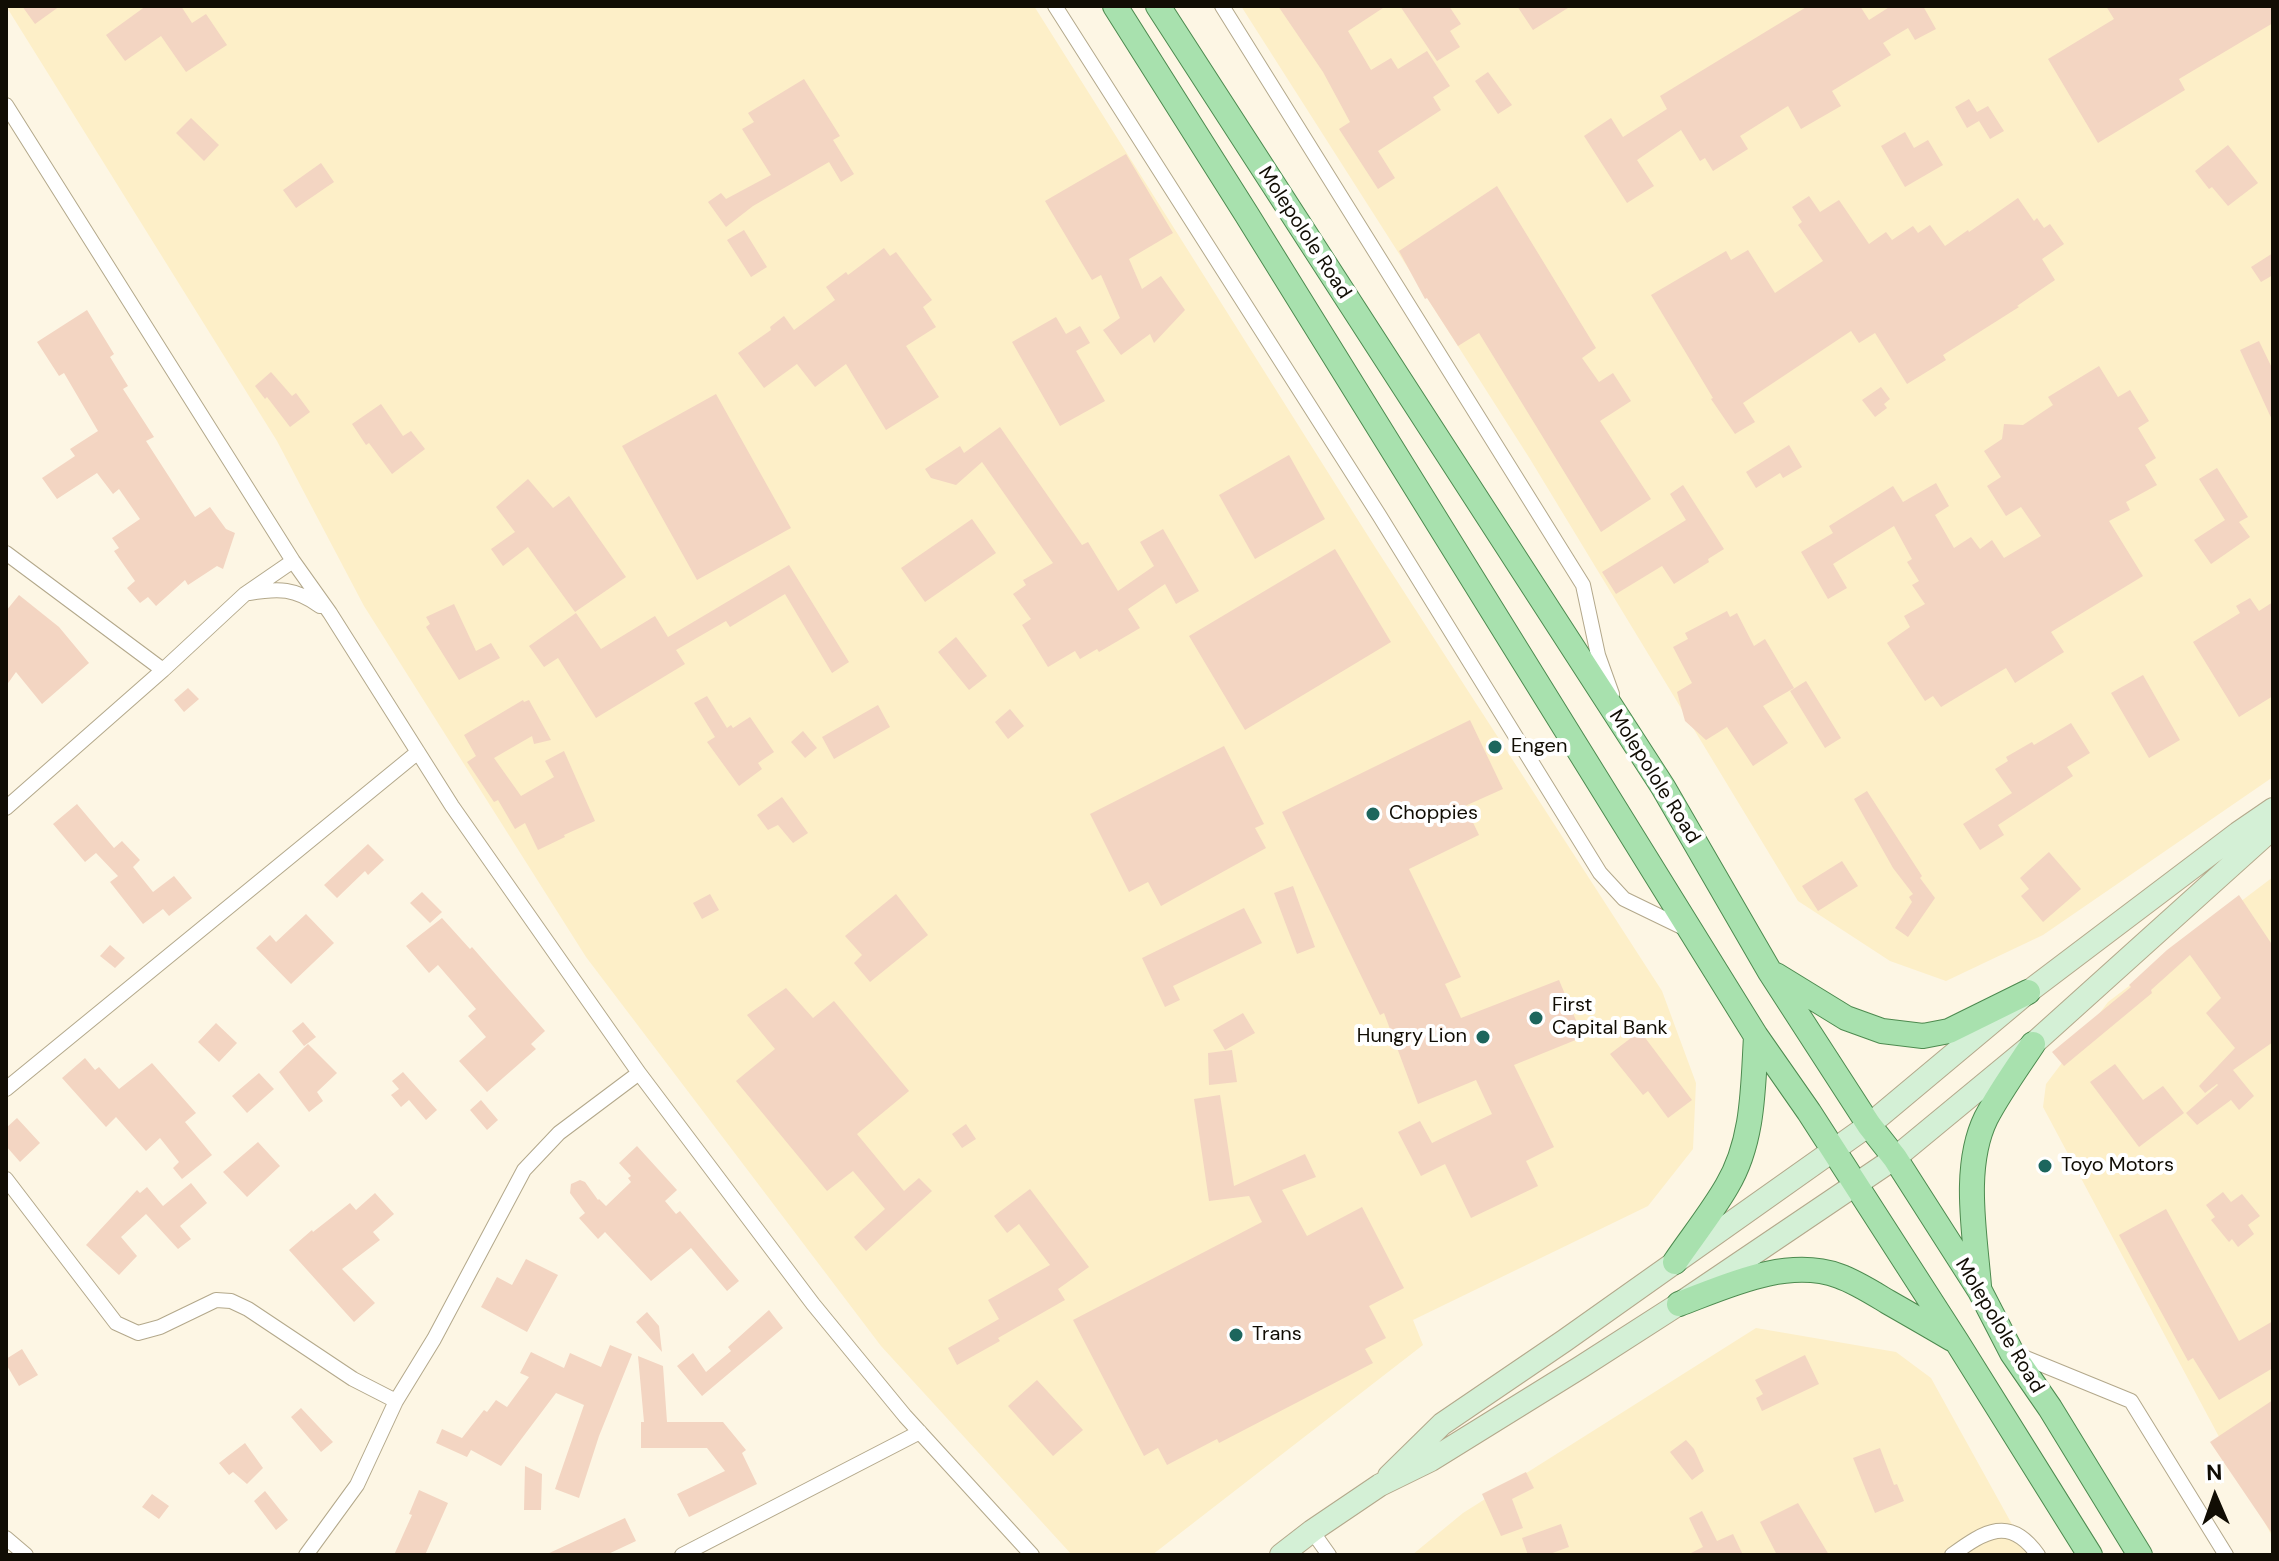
<!DOCTYPE html>
<html>
<head>
<meta charset="utf-8">
<style>
	body { margin:0 }
	#map { position:relative; width:2279px; height:1561px; overflow:hidden; background:#fdf6e4; font-family:"DM Sans",sans-serif }
	canvas { display:block }
	.frame { position:absolute; inset:0; border:8px solid #110d04; pointer-events:none }
	.north { position:absolute; left:2175px; top:1457px; width:80px; height:80px; -webkit-text-stroke:6px #fff; paint-order:stroke; rotate:358deg; font-size:22px; font-weight:700; line-height:32px; text-align:center; color:#110d04 }
	.north::after { content:''; display:block; margin:auto; width:28px; height:36px; background:#110d04; clip-path:polygon(50% 0,100% 100%,50% 72%,0 100%) }
</style>
</head>
<body>
<div id="map">
<canvas width="2279" height="1561"></canvas>
<div class="frame"></div>
<div class="north">N</div>
</div>
<script>
const c = document.querySelector('canvas').getContext('2d');
c.lineJoin = 'round';
function fillPath(path, color) { c.fillStyle = color; c.fill(path, 'evenodd'); }
function trace(path, color, width, dash) { c.strokeStyle = color; c.lineWidth = width; c.lineCap = dash ? 'butt' : 'round'; c.setLineDash(dash || []); c.stroke(path); }
function write(font, color, halo, rows, align = 'center') {
  c.font = font + ' "DM Sans",sans-serif'; c.lineWidth = 8; c.setLineDash([]); c.textBaseline = 'middle'; c.strokeStyle = halo; c.fillStyle = color; for (const [text, x, y, turn = 0] of rows) {
    c.save(); c.translate(x, y); c.rotate((+turn || 0) * Math.PI / 180); c.textAlign = isNaN(turn) ? turn : align; if (halo) c.strokeText(text, 0, 0); c.fillText(text, 0, 0); c.restore();
  }
}
fillPath(new Path2D(`
	M6 6H1034L1375 547 1662 991 1696 1083 1693 1149 1648 1206 1413 1320 1423 1345 1152 1555H1072L881 1346 586 957 364 606 277 441Z
	M1241 6H2273V777L2043 935 1946 981 1890 961 1798 901 1530 459Z
	M2273 877V1538L2043 1107 2046 1084 2108 1002Z
	M1756 1328 1896 1352 1931 1378 2029 1555H1412L1463 1513Z`), '#fdefc8');
fillPath(new Path2D(`
	M22 6H60L35 24Z
	M146 6H181L192 23 206 14 227 45 186 72 161 36 125 61 106 35Z
	M1278 6H1386L1348 31 1371 70 1391 58 1398 69 1427 51 1450 86 1433 97 1441 110 1378 151 1395 178 1378 189 1339 129 1350 122 1323 72Z
	M1400 6H1449L1461 24 1450 31 1460 47 1437 61Z
	M1517 6H1571L1533 30Z
	M1808 6H1860L1869 20 1891 6H1923L1936 29 1915 40 1908 28 1883 43 1891 55 1832 91 1841 106 1801 129 1788 106 1740 136 1748 149 1713 171 1705 158 1700 161 1681 130 1637 160 1654 186 1627 203 1584 136 1611 118 1623 137 1667 109 1660 96Z
	M2106 6H2273V23L2179 79 2185 90 2098 143 2048 59 2114 19Z
	M1488 72 1512 105 1498 114 1475 81Z
	M804 79 840 136 833 140 854 174 841 182 829 162 753 206 726 227 708 202 721 193 726 199 771 175 742 129 754 122 748 113Z
	M1969 99 1977 112 1988 106 2004 131 1990 139 1979 121 1967 128 1955 107Z
	M191 118 219 145 204 161 176 133Z
	M1905 132 1914 148 1928 140 1943 165 1905 187 1881 146Z
	M2228 145 2258 183 2228 206 2212 187 2209 189 2195 171Z
	M1126 154 1173 233 1129 259 1142 289 1161 276 1185 310 1154 343 1150 334 1121 355 1103 330 1120 318 1101 275 1092 280 1045 201Z
	M321 163 334 182 296 208 283 190Z
	M1497 186 1596 348 1582 358 1599 382 1613 373 1631 401 1600 421 1651 499 1601 532 1479 333 1458 346 1427 298 1425 299 1399 251Z
	M1809 196 1820 212 1839 200 1869 244 1886 232 1892 240 1913 226 1918 233 1930 225 1945 246 1968 230 1969 232 2018 198 2034 221 2037 218 2044 228 2050 224 2064 244 2042 259 2055 280 2017 306 2019 307 1943 355 1946 360 1907 384 1875 333 1859 343 1851 331 1743 403 1755 422 1735 434 1711 399 1713 398 1651 295 1726 251 1731 260 1748 250 1775 293 1823 261 1798 225 1802 222 1792 207Z
	M744 230 767 267 751 277 727 240Z
	M884 248 890 256 896 252 932 300 923 307 936 327 906 346 939 397 886 430 846 364 815 387 797 364 764 388 738 353 771 330 770 327 784 316 794 330 835 300 826 287 846 272 848 275Z
	M2273 253V275L2261 282 2251 267Z
	M87 310 114 354 110 357 128 386 123 389 154 437 146 441 195 517 210 507 226 529 235 533 223 569 217 566 188 585 185 580 156 606 148 597 140 603 127 588 135 581 114 551 119 548 112 538 140 519 119 489 113 494 97 473 57 499 42 478 75 456 70 449 98 431 64 373 59 376 37 342Z
	M1056 317 1066 334 1080 326 1090 343 1076 351 1105 401 1060 426 1012 342Z
	M2259 341 2273 370V422L2240 350Z
	M2099 366 2118 397 2130 390 2149 421 2138 428 2156 458 2145 465 2157 485 2126 502 2130 510 2109 521 2143 576 2051 632 2064 652 2015 683 2006 668 1941 707 1933 696 1925 701 1887 643 1910 627 1904 616 1925 604 1912 585 1919 581 1907 562 1912 559 1894 526 1833 564 1847 588 1828 599 1801 552 1833 533 1829 526 1893 486 1903 502 1936 483 1949 506 1935 515 1954 548 1971 537 1980 549 1992 540 2004 558 2041 536 2021 507 2006 516 1987 486 2001 477 1984 451 2002 439 2004 424 2023 425 2053 405 2048 397Z
	M271 372 292 396 296 393 310 412 290 427 267 397 265 399 255 386Z
	M1881 387 1890 399 1884 404 1887 408 1875 417 1862 400Z
	M716 394 791 528 697 580 622 446Z
	M381 404 403 436 411 431 425 449 392 474 369 443 366 445 352 424Z
	M1000 427 1082 545 1088 542 1118 591 1154 566 1140 542 1163 529 1199 591 1176 604 1165 584 1128 609 1140 628 1099 652 1097 649 1080 659 1075 651 1048 667 1022 625 1031 619 1013 594 1026 585 1023 580 1053 563 982 462 956 485 931 478 925 469 960 446 964 453Z
	M1789 445 1802 467 1783 478 1780 473 1756 488 1746 472Z
	M1289 455 1325 519 1255 559 1219 495Z
	M2217 468 2248 517 2239 522 2250 537 2211 564 2194 540 2225 520 2199 479Z
	M528 479 553 508 569 496 626 577 575 612 528 547 503 566 491 549 515 532 496 507Z
	M1683 485 1724 549 1708 559 1709 562 1674 584 1662 566 1616 594 1602 572 1686 520 1670 494Z
	M972 519 996 553 925 602 901 568Z
	M1335 549 1391 642 1245 730 1189 636Z
	M789 565 849 662 832 673 785 594 730 627 726 621 676 650 685 664 596 718 558 658 544 667 529 646 576 613 601 649 655 616 668 637Z
	M19 595 59 627 89 663 42 704 16 672 6 686V611Z
	M2250 598 2259 611 2273 602V696L2239 717 2193 642 2240 613 2236 606Z
	M454 604 476 651 491 643 500 658 459 680 426 627 430 624 426 617Z
	M1727 611 1730 617 1737 613 1754 646 1765 639 1794 688 1763 706 1788 743 1753 766 1727 727 1706 740 1685 721 1677 692 1692 683 1673 647 1688 639 1685 633Z
	M956 637 987 676 969 690 938 652Z
	M2143 675 2180 740 2149 758 2111 693Z
	M1806 681 1841 738 1825 748 1790 691Z
	M188 688 199 699 184 712 174 700Z
	M707 696 727 728 731 725 733 728 750 717 774 752 758 763 762 769 739 786 707 742 715 737 694 703Z
	M523 700 524 702 529 700 551 740 534 744 532 736 494 758 521 796 554 777 545 761 564 751 595 821 564 835 565 837 538 850 525 823 515 829 498 800 494 802 467 762 476 756 464 735Z
	M878 705 890 727 834 759 822 737Z
	M1010 709 1024 726 1008 739 995 722Z
	M1470 720 1503 789 1465 806 1479 835 1409 869 1461 977 1445 984 1461 1018 1559 980 1583 1037 1514 1065 1554 1147 1526 1161 1538 1186 1471 1218 1445 1164 1421 1176 1398 1132 1420 1121 1432 1143 1492 1114 1476 1080 1418 1104 1384 1013 1380 1015 1282 812Z
	M2071 723 2090 753 2067 767 2073 776 1998 825 2004 835 1980 850 1963 824 2012 793 1995 769 2008 761 2006 757 2032 742 2034 745Z
	M803 731 817 748 805 758 791 742Z
	M1224 746 1264 824 1255 828 1266 848 1161 906 1148 882 1129 892 1090 814Z
	M1867 791 1922 876 1920 878 1935 898 1908 937 1895 928 1912 902 1909 897 1913 894 1893 868 1854 799Z
	M782 797 808 833 793 843 778 825 768 830 757 815Z
	M77 804 114 848 122 841 140 860 133 867 153 892 174 876 192 898 169 916 163 909 143 924 110 882 118 876 96 853 85 862 53 824Z
	M368 844 384 860 368 875 365 871 337 898 324 885Z
	M2049 852 2081 889 2043 922 2021 896 2029 889 2020 878Z
	M1842 861 1858 886 1818 911 1802 886Z
	M1293 886 1315 947 1297 954 1274 893Z
	M422 892 442 912 430 923 410 903Z
	M710 894 719 910 702 919 693 903Z
	M896 894 928 935 870 982 854 963 862 955 845 936Z
	M2239 895 2273 946V1042L2233 1070 2254 1096 2239 1110 2231 1100 2197 1125 2186 1113 2218 1085 2217 1084 2205 1093 2199 1086 2235 1048 2206 1013 2221 998 2190 955 2151 990 2152 993 2064 1066 2052 1052 2131 987 2129 985 2167 950Z
	M1244 908 1262 943 1173 986 1180 1000 1165 1007 1142 958Z
	M306 914 334 943 291 984 256 948 270 935 276 942Z
	M442 918 470 949 472 947 545 1031 531 1044 536 1049 487 1092 459 1061 486 1037 468 1016 476 1009 438 965 429 973 406 946Z
	M110 945 125 958 115 968 100 956Z
	M786 988 813 1018 834 1001 909 1091 857 1134 904 1191 919 1178 932 1191 866 1251 854 1237 885 1209 853 1171 827 1191 736 1081 775 1049 747 1015Z
	M1243 1013 1255 1033 1225 1050 1213 1030Z
	M303 1022 316 1037 304 1046 292 1031Z
	M216 1023 237 1043 219 1062 198 1042Z
	M1640 1031 1692 1100 1668 1118 1648 1091 1643 1095 1610 1054Z
	M308 1044 337 1073 317 1092 323 1101 309 1112 279 1072Z
	M1232 1050 1237 1082 1209 1085 1208 1053Z
	M85 1058 95 1070 99 1067 119 1089 152 1063 196 1113 185 1122 212 1155 182 1179 173 1168 179 1162 160 1138 146 1151 116 1117 106 1127 62 1078Z
	M2115 1064 2143 1100 2163 1086 2184 1113 2139 1147 2090 1082Z
	M403 1072 437 1110 426 1120 409 1100 401 1107 391 1095 399 1089 392 1081Z
	M259 1073 274 1089 247 1113 232 1096Z
	M1220 1095 1234 1186 1305 1154 1316 1177 1282 1190 1307 1236 1362 1207 1404 1288 1369 1306 1386 1338 1365 1349 1373 1363 1219 1443 1217 1439 1167 1465 1158 1448 1144 1456 1073 1320 1262 1222 1249 1196 1209 1201 1194 1099Z
	M481 1100 498 1120 487 1130 470 1110Z
	M17 1118 40 1143 20 1162 6 1146V1128Z
	M966 1124 976 1139 962 1148 952 1134Z
	M258 1142 280 1166 247 1197 223 1172Z
	M637 1146 677 1190 665 1201 676 1214 680 1211 739 1281 727 1291 691 1248 651 1281 605 1232 598 1239 579 1218 585 1213 570 1193 571 1184 580 1180 585 1182 598 1200 599 1199 606 1206 631 1182 628 1178 631 1176 619 1163Z
	M191 1183 207 1203 180 1226 191 1239 178 1249 146 1214 121 1237 137 1256 119 1275 86 1245 137 1190 140 1193 147 1187 163 1206Z
	M1030 1189 1089 1267 1058 1289 1065 1300 998 1338 1000 1341 957 1365 948 1348 999 1319 988 1300 1050 1265 1019 1224 1007 1233 994 1216Z
	M2223 1192 2231 1202 2242 1194 2260 1216 2248 1225 2254 1234 2238 1247 2232 1239 2229 1242 2211 1220 2215 1217 2206 1205Z
	M375 1193 394 1214 373 1232 380 1240 342 1269 375 1303 354 1322 289 1250 312 1230 313 1232 350 1203 356 1210Z
	M2166 1209 2239 1341 2273 1321V1368L2219 1400 2193 1358 2188 1361 2119 1235Z
	M526 1259 558 1275 527 1332 481 1307 497 1277 512 1285Z
	M769 1310 783 1328 702 1396 677 1366 693 1353 706 1372 731 1351 728 1347Z
	M647 1312 659 1326 662 1352 636 1322Z
	M610 1345 632 1354 599 1436 579 1498 555 1489 584 1405 556 1393 501 1466 471 1450 467 1457 436 1443 442 1429 462 1438 484 1410 487 1412 496 1400 507 1407 529 1377 520 1373 531 1352 564 1368 570 1353 601 1367Z
	M22 1349 38 1375 19 1386 6 1364V1359Z
	M1805 1355 1819 1384 1762 1411 1756 1398 1763 1394 1755 1380Z
	M638 1356 663 1366 667 1422H723L746 1450 742 1453 757 1484 689 1517 677 1494 725 1471 707 1448H641V1422H644Z
	M1037 1380 1083 1430 1053 1456 1008 1406Z
	M2273 1400V1535L2210 1442Z
	M301 1408 333 1442 321 1452 291 1417Z
	M1686 1440 1694 1449 1704 1471 1692 1480 1670 1452Z
	M245 1443 263 1468 247 1484 233 1472 229 1475 219 1463Z
	M1880 1448 1894 1485 1897 1484 1904 1501 1875 1513 1853 1458Z
	M525 1466 542 1474 541 1510H524Z
	M1526 1472 1534 1488 1512 1499 1523 1528 1501 1536 1482 1494Z
	M419 1490 448 1503 425 1555H394L412 1515 409 1514Z
	M265 1491 288 1520 276 1530 254 1501Z
	M152 1494 169 1506 159 1519 142 1507Z
	M1798 1503 1829 1555H1777L1760 1522Z
	M1702 1511 1717 1541 1733 1534 1743 1555H1687L1703 1547 1689 1518Z
	M625 1518 636 1541 606 1555H545Z
	M1561 1524 1569 1547 1547 1555H1528L1522 1538Z`), '#f3d5c2');
const street = new Path2D(`
	M1055 6 1379 515 1600 873 1624 899 1688 930
	M1222 6 1583 585 1598 655 1612 694
	M6 105 293 561 330 613 452 806 639 1073 813 1304 905 1416 1032 1555
	M6 553 163 670
	M249 593C279 588 295 588 320 606
	M6 808 163 670 245 594 293 561
	M6 1089 418 752
	M6 1179 116 1323 138 1333 160 1327 216 1300 231 1301 248 1309 353 1379 396 1401
	M2016 1354 2131 1401 2226 1555
	M1312 1531 1329 1555
	M6 1538 26 1555
	M306 1555 357 1485 396 1401 434 1339 524 1170 559 1133 639 1073
	M682 1555 920 1432
	M1952 1555C1985 1531 2010 1515 2038 1555`);
const secondary = new Path2D(`
	M1389 1476 1442 1424 1564 1341 1869 1125 2028 992 2238 833 2273 809
	M1281 1555 1312 1531 1380 1485 1431 1460 1581 1367 1679 1304 1895 1158 2033 1044 2273 828`);
const primary = new Path2D(`
	M1115 6 1247 215 1756 1036 1809 1112 1957 1342 2090 1555
	M1158 6 1663 787 1770 972 1869 1125 1895 1158 1980 1291 2012 1353 2050 1408 2140 1555
	M1776 975 1846 1018 1882 1031 1923 1036 1949 1031 2028 992
	M1675 1262C1692 1237 1712 1212 1727 1186 1754 1141 1753 1086 1756 1036
	M1979 1286C1975 1234 1962 1167 1986 1118 1999 1093 2017 1068 2033 1044
	M1679 1304C1727 1286 1787 1257 1839 1276 1856 1282 1873 1293 1888 1302 1909 1314 1930 1326 1952 1339`);
trace(street, '#b3a88b', 16);
trace(secondary, '#b3a88b', 24);
trace(primary, '#4d8a4f', 26);
trace(street, '#fff', 14);
trace(secondary, '#d4f0d6', 22);
trace(primary, '#a8e1ae', 24);
for (const [x, y, r, color] of [
	[1495,747,8,"#1d665d"],
	[1373,814,8,"#1d665d"],
	[1536,1018,8,"#1d665d"],
	[1483,1037,8,"#1d665d"],
	[2045,1166,8,"#1d665d"],
	[1236,1335,8,"#1d665d"]
]) { const dot = new Path2D(); dot.arc(x, y, r, 0, 2 * Math.PI); c.fillStyle = color; c.fill(dot); trace(dot, '#fff', 3); }
write('20px', '#110d04', '#fff', [
	["Molepolole Road",1304,233,57],
	["Molepolole Road",1654,777,58],
	["Molepolole Road",1999,1326,59]
]);
write('20px', '#110d04', '#fff', [
	["Engen",1511,747],
	["Choppies",1389,814],
	["First",1552,1006],
	["Capital Bank",1552,1029],
	["Hungry Lion",1467,1037,"right"],
	["Toyo Motors",2061,1166],
	["Trans",1252,1335]
], 'left');
</script>
</body>
</html>
